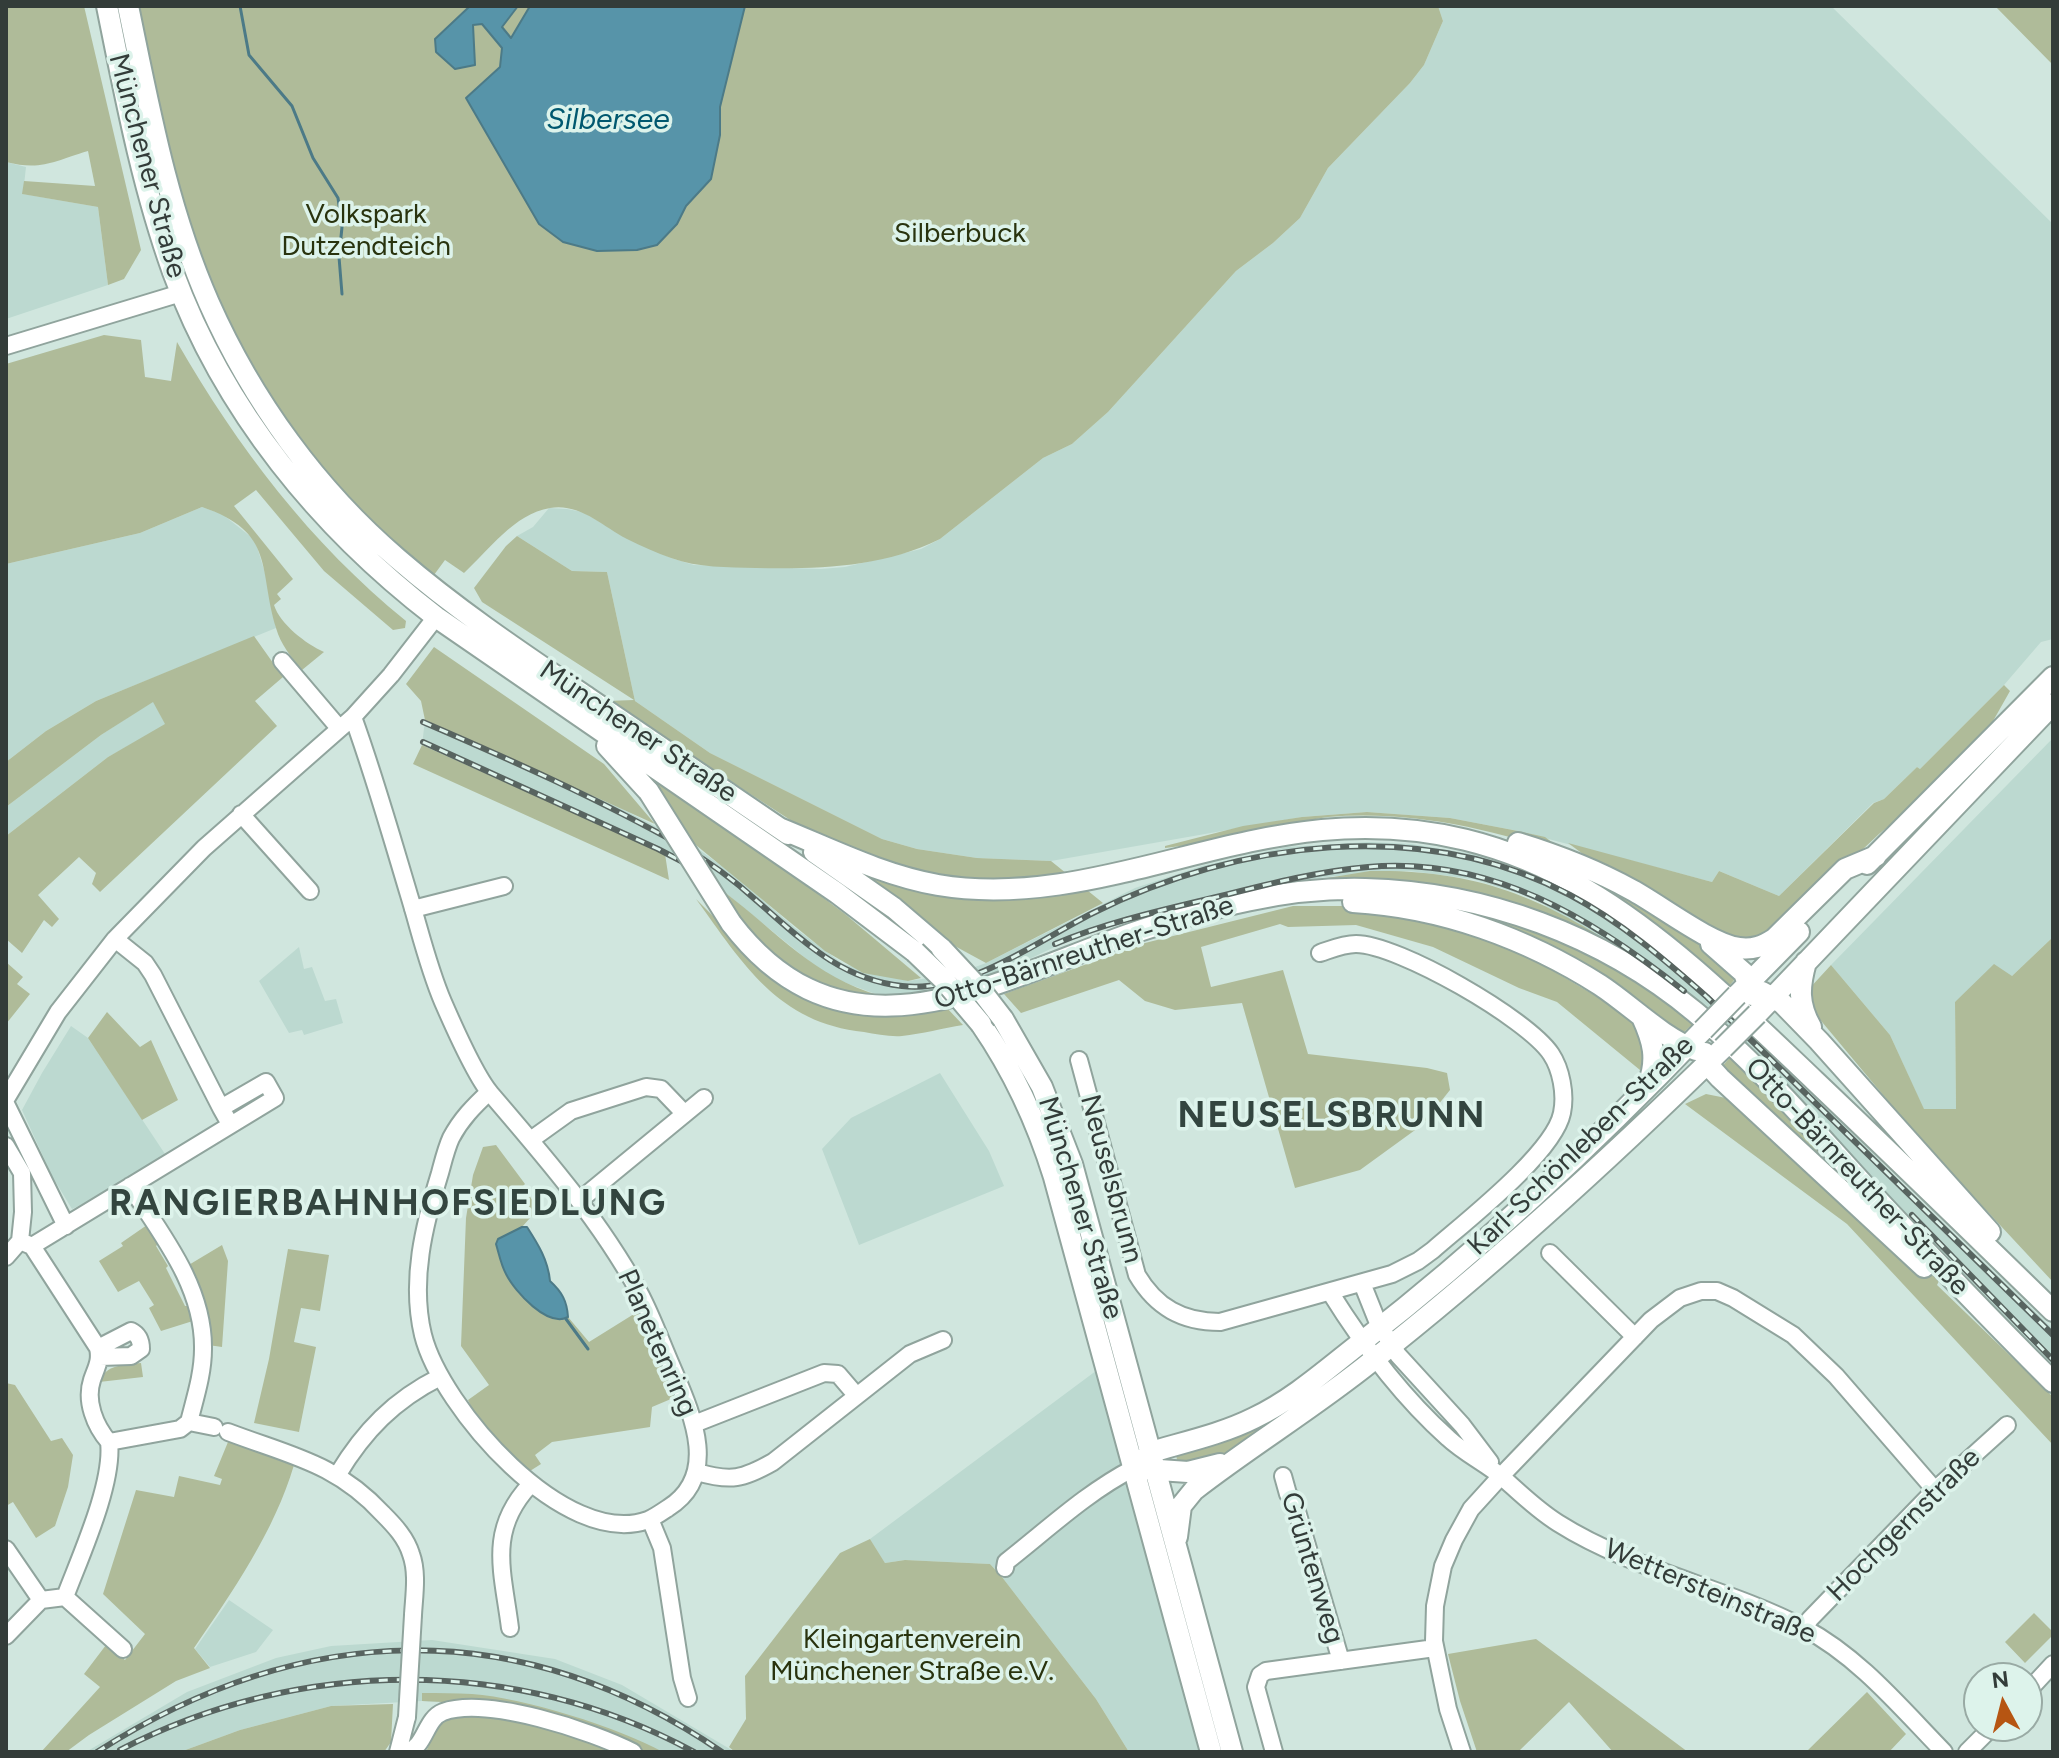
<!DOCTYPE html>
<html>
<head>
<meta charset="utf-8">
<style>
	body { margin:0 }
	#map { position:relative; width:2059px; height:1758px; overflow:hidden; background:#d0e6de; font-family:Figtree,sans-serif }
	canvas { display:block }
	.frame { position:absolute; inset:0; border:8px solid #333c39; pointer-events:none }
	.north { position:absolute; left:1963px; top:1662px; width:80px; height:80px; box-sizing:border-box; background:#ddf3eb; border:2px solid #99aaa4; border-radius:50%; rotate:353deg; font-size:22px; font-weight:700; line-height:32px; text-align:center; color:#333c39 }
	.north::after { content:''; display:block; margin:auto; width:28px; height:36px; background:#b65512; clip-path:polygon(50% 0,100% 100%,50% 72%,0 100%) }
</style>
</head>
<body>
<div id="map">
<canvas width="2059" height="1758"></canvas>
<div class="frame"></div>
<div class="north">N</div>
</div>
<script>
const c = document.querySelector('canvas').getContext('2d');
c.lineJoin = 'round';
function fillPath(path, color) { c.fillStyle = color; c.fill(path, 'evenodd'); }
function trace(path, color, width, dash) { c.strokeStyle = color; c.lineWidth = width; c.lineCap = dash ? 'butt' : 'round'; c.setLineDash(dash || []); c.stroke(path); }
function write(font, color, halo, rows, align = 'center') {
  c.font = font + ' Figtree,sans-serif'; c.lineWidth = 7; c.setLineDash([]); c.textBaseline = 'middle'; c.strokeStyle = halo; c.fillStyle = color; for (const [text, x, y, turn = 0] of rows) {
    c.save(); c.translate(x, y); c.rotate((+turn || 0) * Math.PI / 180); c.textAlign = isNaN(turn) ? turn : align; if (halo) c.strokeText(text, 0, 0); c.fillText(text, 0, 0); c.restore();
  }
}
fillPath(new Path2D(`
	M1438 6H1831L2053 224V639L2041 642 2004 685 1920 769 1917 767 1884 799 1873 803 1779 896 1719 871 1712 882 1518 831 1450 818 1367 812 1302 817 1051 861 977 858 917 849 882 839 710 753 635 701 607 572 572 571 517 536 533 527 549 508 567 509 583 512 627 538 671 558 694 565 821 569 845 567 921 549 940 539 1043 458 1072 444 1108 412 1236 271 1273 243 1300 218 1328 168 1410 83 1424 65 1443 21Z
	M6 162 26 167 23 194 98 207 108 285 6 319Z
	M202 507 222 514 255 540 268 583 276 628 96 701 46 731 6 762V564L140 533Z
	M153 701 166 725 108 757 6 836V807L101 735Z
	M425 720 620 808 672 835 701 851 734 875 795 928 843 964 908 981 956 974 986 963 1135 888 1202 866 1287 847 1369 842 1411 844 1478 855 1533 872 1571 890 1650 943 1754 1034 1903 1184 2053 1329V1367L1973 1287 1788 1093 1542 903 1524 895 1473 879 1409 871 1324 877 1188 906 1095 931 1061 944 993 976 948 992 881 996 835 979 815 966 723 891 665 854 422 745Z
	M2053 738V937L2012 976 1955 1002 1956 1109 1924 1110 1890 1035 1831 965Z
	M299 947 304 969 312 967 325 1001 336 999 343 1023 304 1035 302 1030 289 1033 259 981Z
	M71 1026 88 1038 167 1157 124 1185 72 1209 52 1176 22 1110 42 1073Z
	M940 1073 989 1151 1004 1186 859 1245 822 1149 851 1118Z
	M1116 1356 1223 1752H1129L1096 1699 1002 1577 990 1564 905 1560 885 1563 870 1539Z
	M229 1600 273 1630 256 1652 210 1667 195 1649Z
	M432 1640 555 1659 622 1685 735 1752H644L631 1746 463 1703 422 1701 331 1706 240 1730 180 1752H86L187 1692 276 1658 331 1646Z`), '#bcd9d0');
fillPath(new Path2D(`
	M6 6H84L141 250 124 279 108 285 98 207 22 194 24 181 95 186 88 151C54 161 42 171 6 162Z
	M133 6H470L475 65 472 25 482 24 502 48 500 67 466 99 563 242 597 251 637 250 677 224 686 206 711 179 720 135V107L745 6H1438L1443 21 1424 65 1410 83 1328 168 1300 218 1273 243 1236 271 1108 412 1072 444 1043 458 940 539C881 568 819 569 756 568 727 567 699 568 671 558 657 553 641 546 627 539 602 526 580 503 550 508 514 514 489 550 464 573L445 560 431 579 351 507 258 386 183 223Z
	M518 6H530L511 38 502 27Z
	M1995 6H2053V65Z
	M104 335 141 340 145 377 171 381 177 342C238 448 310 543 406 621L405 628 393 630 324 571 256 490 234 506 293 579 277 594 281 599 274 605C280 624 306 644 324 652L302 670C291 657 281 645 276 628 258 569 276 532 202 507L140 533 6 564V364Z
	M517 536 572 571 607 572 635 701 710 753 882 839 917 849 977 858 1051 861 1103 903 986 963 940 938 798 825 607 701 634 700 482 602 474 588 506 546Z
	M254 636 283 677 255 701 277 726 100 892 92 884 96 873 79 857 38 895 59 919 52 927 44 920 22 953 6 939V836L108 757 165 724 153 702 101 735 6 807V762L46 731 96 701Z
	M434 647 604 764 655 824 425 720 421 701 406 684Z
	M2004 685 2010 691 1984 737 1919 801 1879 834 1769 938 1739 945 1606 871 1568 843 1712 882 1719 871 1779 896 1874 803 1884 799 1917 767 1920 769Z
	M422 745 665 854 669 880 413 764Z
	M632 760 700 806 845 914 921 978 908 981 863 973 825 951 691 841Z
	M1367 812 1450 818 1518 831 1545 837 1569 855C1491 829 1411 810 1328 817 1310 819 1292 825 1274 829 1238 837 1202 844 1165 848V846L1243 826 1302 817Z
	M1512 847 1608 884 1704 944 1738 975 1727 989Z
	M1370 871C1481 869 1548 900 1637 960L1521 909 1266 888Z
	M723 891C779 933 812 976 881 996H843L795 974 754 938Z
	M1360 896 1466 907 1581 948 1660 993 1695 1022 1683 1033 1605 982Z
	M696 899 784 987 832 1007 889 1015 946 1007 963 1025C943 1028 922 1034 902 1036 890 1037 876 1034 864 1032 778 1023 743 964 696 899Z
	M1293 906H1357L1403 912 1512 946 1604 1001 1636 1024 1648 1053 1640 1070 1557 1002 1519 988 1433 947 1356 925 1288 927 1280 924 1201 947 1211 987 1283 970 1308 1054 1427 1068 1447 1073 1450 1090 1422 1125 1360 1170 1295 1188 1242 1003 1175 1010 1145 1001 1119 980 1021 1013 1004 994 1145 943Z
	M2053 937V1282L1919 1138 1812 1010 1808 990 1831 965 1890 1035 1924 1109H1956L1955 1002 1994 964 2012 976Z
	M6 962 23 977 17 984 30 994 6 1024Z
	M107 1012 140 1047 151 1040 178 1100 142 1120 88 1038Z
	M1733 1054 1941 1277 1937 1285 2053 1397V1445L1847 1224 1685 1104 1706 1094 1731 1099 1718 1071Z
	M496 1145 525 1184 523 1186 538 1209 522 1227 498 1239 496 1244C510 1292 522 1296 564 1320L568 1317 589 1342 642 1309 678 1396 652 1407 650 1427 552 1442 535 1455 541 1464 530 1471 521 1466 474 1413 468 1400 489 1385 461 1346 466 1218 473 1175 483 1147Z
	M147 1225 161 1241 156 1246 168 1266 166 1268 185 1306H192L196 1320 161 1331 149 1308 154 1305 139 1281 118 1292 99 1261 123 1246 121 1243Z
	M222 1245 228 1261 222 1347 208 1345 187 1266Z
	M288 1249 329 1255 320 1311 301 1308 294 1342 316 1347 299 1432 254 1423 269 1359Z
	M1347 1361 1350 1366 1218 1460 1179 1468 1175 1451Z
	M141 1363 143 1377 99 1382C106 1364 124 1365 141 1363Z
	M6 1383 15 1385 51 1441 62 1438 73 1455 68 1487 55 1526 36 1538 13 1502 6 1506Z
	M228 1442 294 1465C274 1532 233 1591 194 1648L210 1668 176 1681 89 1735 66 1752H41L100 1687 84 1674 106 1645 125 1660 145 1634 103 1594 136 1490 174 1497 179 1476 220 1485 222 1479 214 1476Z
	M870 1539 885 1563 905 1560 990 1564 1002 1577 1096 1699 1129 1752H735L729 1747 746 1719 745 1676 840 1553Z
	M2034 1613 2053 1632V1635L2025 1663 2005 1642Z
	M1536 1639 1688 1752H1613L1569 1702 1518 1752H1477L1460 1701 1448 1654Z
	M1867 1692 1906 1734 1889 1752H1806Z
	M422 1693C439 1693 456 1693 472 1694 525 1698 617 1727 663 1752H644L631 1746 463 1703 422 1701Z
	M393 1704 391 1742 384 1752H180L240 1730 331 1706Z
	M472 1714C525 1718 574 1733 624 1752H426L439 1720Z`), '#afbb99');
const water = new Path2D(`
	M470 6H518L502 27 511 38 530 6H745L720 107V135L711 179 686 206 677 224 657 245 637 250 597 251 563 242 539 224 466 98 500 67 502 48 482 24 473 25 475 65 455 69 436 52 435 39Z
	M522 1227H527C538 1244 548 1260 550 1281 562 1292 567 1301 568 1317 548 1328 515 1292 506 1274 501 1265 499 1254 496 1244L498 1239Z`);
fillPath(water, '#5794a9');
trace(water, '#4c7a87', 2);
trace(new Path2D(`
	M240 6 249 55 292 106 313 158 338 198 342 227 339 257 342 294
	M566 1319 588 1349`), '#4c7a87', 3);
const minor = new Path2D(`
	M6 346 181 293
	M282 661 339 728
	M353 717C374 775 391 835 409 895 420 931 428 967 443 1002 453 1025 476 1077 491 1094 545 1157 599 1219 639 1292 652 1316 661 1342 672 1367 691 1412 721 1475 668 1508 662 1512 655 1517 648 1520 565 1550 441 1407 423 1335 410 1281 424 1225 440 1173 443 1162 446 1149 451 1138 461 1119 474 1106 489 1092
	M241 814 310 891
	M413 909 504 886
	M115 939 145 963 153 975 221 1108
	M1079 1060 1137 1275C1156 1307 1182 1322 1220 1322L1392 1274 1418 1261 1433 1250C1465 1222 1554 1153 1562 1113 1566 1094 1561 1069 1551 1054 1528 1019 1398 944 1356 944 1343 944 1332 949 1320 953
	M6 1099 58 1012 115 939 204 848 353 717 391 675 436 617
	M6 1104 66 1226
	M532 1139 571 1111 646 1087 661 1089 684 1113
	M6 1146 22 1173 23 1212 20 1241 6 1257
	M130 1186C162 1235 204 1287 203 1349 203 1374 195 1398 189 1422
	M580 1200 704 1098
	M20 1241 32 1246 275 1098 266 1082 221 1108 230 1124
	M32 1246 98 1348C101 1361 96 1368 92 1380 85 1401 95 1426 109 1442
	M1550 1253 1635 1337
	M1362 1283 1378 1323 1398 1355 1462 1425 1490 1462
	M1330 1292C1363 1345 1401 1396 1448 1438 1464 1453 1485 1463 1502 1477 1520 1493 1537 1510 1558 1523 1634 1571 1725 1587 1804 1628 1859 1657 1901 1708 1944 1752
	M98 1348 131 1331C139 1335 141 1341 141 1349L131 1356 100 1357
	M694 1424 824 1373 838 1374 856 1395
	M228 1432C291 1456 336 1463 383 1514 395 1526 406 1538 411 1554 418 1573 414 1596 413 1615
	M109 1442 180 1429 189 1422 214 1427
	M697 1472C731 1482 743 1479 773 1462L910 1354 943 1340
	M338 1474C364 1431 394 1400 440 1377
	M1283 1476 1288 1494 1294 1501 1341 1661
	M650 1519 662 1548 682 1678 688 1698
	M6 1549 41 1600 65 1597 123 1649
	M1005 1568 1006 1562C1047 1530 1087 1492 1134 1468
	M65 1597C80 1557 114 1483 109 1442
	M510 1628C503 1572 487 1531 530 1485
	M1804 1628 1810 1619 1935 1490 2007 1425
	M6 1636 41 1600
	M2027 1692 2053 1664
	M400 1748 407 1752C426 1746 425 1719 443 1712 487 1696 592 1731 633 1752
	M398 1752 407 1717
	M1274 1752 1256 1687 1260 1675 1266 1671 1435 1648
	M1462 1752 1448 1709 1434 1641 1435 1606 1443 1566 1454 1540 1471 1509 1501 1476 1651 1320 1680 1298 1701 1291H1717L1733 1298 1793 1335 1836 1376 1935 1490
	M1967 1752 1993 1726`);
const major = new Path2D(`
	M107 6C125 95 142 186 173 272 224 411 320 528 436 617L837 893 915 952
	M128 6C149 107 167 208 209 303 252 400 317 490 398 559 457 610 523 654 588 698 655 743 721 789 788 834
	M607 746 649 792
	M779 828C831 849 882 875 938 885 1068 907 1194 842 1322 830 1542 810 1669 942 1815 1081 1895 1157 1974 1234 2053 1311
	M1518 843C1557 855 1596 870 1632 890 1660 905 1710 944 1739 948 1753 950 1763 946 1774 939L1845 869 1876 856
	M814 852 894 908 942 949
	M1867 864 2053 677
	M1353 902C1441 907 1526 938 1600 985 1632 1006 1661 1037 1696 1050
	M731 923C847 1075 995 980 1136 932 1210 907 1286 887 1365 889 1485 892 1602 935 1695 1012 1757 1063 1810 1126 1864 1185 1926 1252 1989 1318 2053 1382
	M1711 944 1744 973 1752 995
	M1806 962C1799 987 1798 1004 1811 1027
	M1762 992 1782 1003 1819 1041 1990 1232
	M1737 995 1799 932
	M1757 1014 2053 704
	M1642 1017C1653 1041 1658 1059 1648 1085
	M1003 1019 1042 1087 1072 1164 1232 1752
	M981 1024C1014 1072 1037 1122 1054 1177L1211 1752
	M1705 1053 1710 1067 1720 1078 1924 1267
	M1143 1460 1151 1452C1185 1442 1222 1434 1254 1418 1294 1399 1328 1368 1363 1341 1484 1247 1597 1141 1703 1030
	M1145 1469 1188 1472 1220 1464
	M1177 1537 1181 1506 1194 1490C1252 1445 1315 1407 1372 1361 1495 1264 1611 1158 1723 1048`);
trace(minor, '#90a49d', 20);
trace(major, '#90a49d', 24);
trace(minor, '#fff', 16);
trace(major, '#fff', 20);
const rail = new Path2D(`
	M423 722C511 760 599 799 682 846 708 861 734 880 757 901 802 940 840 979 902 986 971 993 1035 942 1093 913 1238 841 1422 816 1570 895 1621 922 1664 959 1707 997L2053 1335
	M423 742 658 849 706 874
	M1055 944C1110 921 1167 909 1225 895 1272 883 1320 871 1368 867 1490 856 1592 918 1684 991
	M1912 1215 2053 1360
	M120 1750C299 1657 516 1655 694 1752
	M97 1752C303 1620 518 1613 722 1752`);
trace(rail, '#586460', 6);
trace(rail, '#ddf3eb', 3, [9]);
const minorBridge = new Path2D(`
	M407 1717 413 1615`);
const majorBridge = new Path2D(`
	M649 792 731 923
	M942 949 983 993 1003 1019
	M915 952 943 979 981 1024
	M1703 1030 1737 995
	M1723 1048 1757 1014`);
trace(minorBridge, '#90a49d', 20, []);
trace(majorBridge, '#90a49d', 24, []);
trace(minorBridge, '#fff', 16);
trace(majorBridge, '#fff', 20);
write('28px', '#333c39', '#ddf3eb', [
	["Münchener Straße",147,166,75],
	["Münchener Straße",638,732,34],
	["Otto-Bärnreuther-Straße",1084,953,-18],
	["Karl-Schönleben-Straße",1581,1146,-44],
	["Otto-Bärnreuther-Straße",1857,1177,47],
	["Neuselsbrunn",1111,1179,75],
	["Münchener Straße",1080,1208,73],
	["Planetenring",657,1343,66],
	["Hochgernstraße",1904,1525,-45],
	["Grüntenweg",1312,1568,73],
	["Wettersteinstraße",1710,1592,23]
]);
write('28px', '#29330e', '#ddf3eb', [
	["Volkspark",366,215],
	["Dutzendteich",366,247],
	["Silberbuck",960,234],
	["Kleingartenverein",912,1640],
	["Münchener Straße e.V.",912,1672]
]);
write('italic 30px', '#00586f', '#ddf3eb', [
	["Silbersee",608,120]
]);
c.letterSpacing = '2px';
write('bold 36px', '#33453f', '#ddf3eb', [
	["NEUSELSBRUNN",1332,1116],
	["RANGIERBAHNHOFSIEDLUNG",388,1204]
]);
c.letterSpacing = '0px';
</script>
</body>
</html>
